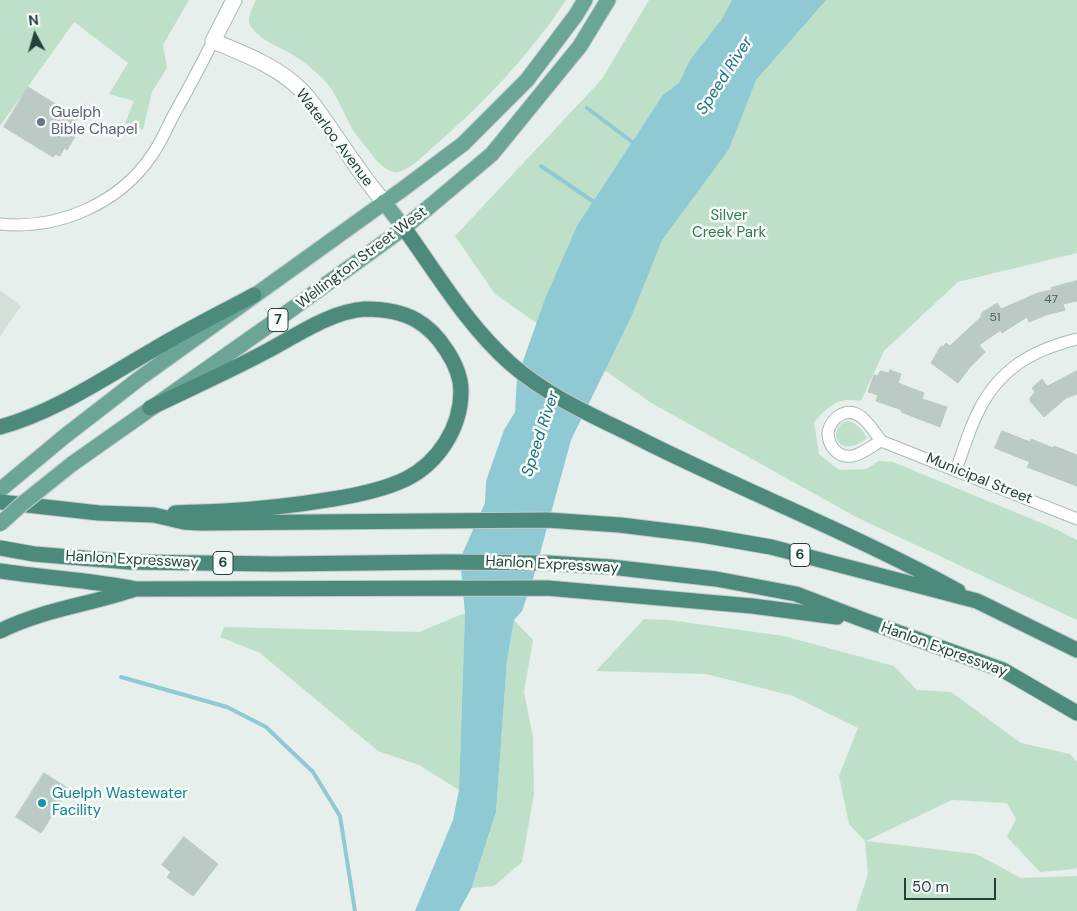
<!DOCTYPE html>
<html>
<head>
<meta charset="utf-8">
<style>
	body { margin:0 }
	#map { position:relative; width:1077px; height:911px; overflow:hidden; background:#e6efeb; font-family:"DM Sans",sans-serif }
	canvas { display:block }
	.north { position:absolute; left:10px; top:10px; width:50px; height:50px; -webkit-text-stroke:4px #f7fbf9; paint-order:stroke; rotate:354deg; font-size:14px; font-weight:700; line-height:20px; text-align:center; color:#24423a }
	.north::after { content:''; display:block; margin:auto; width:18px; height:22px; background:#24423a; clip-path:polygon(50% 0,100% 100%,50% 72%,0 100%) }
	.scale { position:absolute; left:904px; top:878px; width:92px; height:22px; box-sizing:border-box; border:2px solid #24423a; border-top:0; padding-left:6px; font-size:15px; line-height:18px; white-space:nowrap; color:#24423a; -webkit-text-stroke:4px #f7fbf9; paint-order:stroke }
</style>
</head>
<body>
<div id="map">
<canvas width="1077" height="911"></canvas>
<div class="north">N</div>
<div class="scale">50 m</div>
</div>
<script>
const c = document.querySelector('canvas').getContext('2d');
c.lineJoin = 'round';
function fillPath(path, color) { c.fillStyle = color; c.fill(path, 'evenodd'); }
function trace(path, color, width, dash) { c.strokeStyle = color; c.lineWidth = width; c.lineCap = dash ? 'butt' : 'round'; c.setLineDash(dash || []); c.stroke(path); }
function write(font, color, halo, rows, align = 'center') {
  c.font = font + ' "DM Sans",sans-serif'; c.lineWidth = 5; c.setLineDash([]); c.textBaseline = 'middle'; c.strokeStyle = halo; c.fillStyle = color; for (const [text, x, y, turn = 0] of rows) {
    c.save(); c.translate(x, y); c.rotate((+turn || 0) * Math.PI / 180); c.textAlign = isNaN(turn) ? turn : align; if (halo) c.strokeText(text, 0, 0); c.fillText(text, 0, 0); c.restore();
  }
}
fillPath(new Path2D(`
	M0 290 21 306 0 337Z`), '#d4dfda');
fillPath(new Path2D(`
	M0 0H189L163 45 167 68 152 92 143 130 125 123 134 101 109 94 128 63 74 22 0 126Z
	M256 0H566C529 56 483 104 432 148 423 156 411 169 398 172 384 174 370 152 362 142 345 124 341 96 322 78 314 70 303 61 293 55 280 47 261 41 252 28 245 20 252 9 256 0Z
	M649 0H1077V253L958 282 884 351 861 401C837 397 830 405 814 422L819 454 839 470 866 469 879 461 893 462 1056 529 1077 540V620L858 518 653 404 495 294 455 236 602 79Z
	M847 421C856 422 862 429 867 438 837 462 826 428 847 421Z
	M465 613 459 790 419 765 378 751 260 653 220 637 224 627 419 632Z
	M644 619 669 620 784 636 894 666 917 690 951 692 1021 743 1070 754 1077 762V867L1075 869 1040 872 1007 837 1016 819 1007 803 952 800 866 841 976 854 1021 878 1077 876V911H856L868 874 865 841 849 824 839 776 858 728 793 696 706 674 596 671Z
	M514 620 533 640 524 692 533 737 534 794 522 862 494 886 472 888 496 812 507 659Z`), '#bfe0c8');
fillPath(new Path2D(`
	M732 0H826L756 80 729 149 662 240 631 317 571 440 533 579 522 611 514 620 507 660 496 812 472 887 459 911H415L453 820 459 790 465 613 460 559 485 503 486 481 504 430 515 412 517 378 545 299 577 226 663 95 679 83 690 60 722 19Z`), '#8ec9d4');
trace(new Path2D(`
	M587 108 635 144
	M541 166 597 204
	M121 677 227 707 266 727 313 772 340 816 355 911`), '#8ec9d4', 4);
const building = new Path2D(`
	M28 87 78 118 71 129 77 133 67 150 64 148 60 156 55 154 53 157 4 127Z
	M1077 281V301L1063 304 1065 310 1046 315 1029 322 1027 317 1002 333 1001 330 979 345 985 352 971 366 958 383 931 363 941 346 943 347 946 343 950 346 981 317V315L983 312 997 303 1001 309 1038 293 1052 290 1051 288Z
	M890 370 901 374 898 383 924 393 922 399 947 407 940 427 901 412 902 410 876 401 878 395 868 392 874 375 878 376 880 371 889 373Z
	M1077 371V394L1066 398 1044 417 1030 401V398L1035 392 1032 388 1042 379 1047 386Z
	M1002 431 1030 442 1031 439 1053 448 1054 446 1077 455V486L1027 467 1030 462 995 448Z
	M44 773 69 789 41 833 16 817Z
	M184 837 218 864 193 896 167 877 171 872 162 865Z`);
fillPath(building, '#bbcac4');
trace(building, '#b8c9c2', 1);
const minor = new Path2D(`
	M0 224C58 230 119 204 152 155 160 144 166 130 172 118 186 93 200 67 213 41
	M881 441C868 448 852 463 838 453 830 447 828 440 828 432 830 423 834 418 842 414 860 406 872 429 881 441L1077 519
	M956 470C963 451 969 430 978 412 999 369 1032 350 1077 339`);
const tertiary = new Path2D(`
	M234 0 213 41C242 53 277 66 300 89 311 99 319 113 328 125 346 151 363 178 384 202`);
const primary = new Path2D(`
	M384 202 404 228
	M72 464 285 314 404 228 492 154 580 46 608 0
	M0 490 65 436 140 378 403 189 463 144 527 80 576 15 585 0`);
const trunk = new Path2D(`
	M404 228C438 275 467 325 511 364 551 399 601 419 648 443 751 494 858 536 958 591
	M150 408C189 389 230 371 269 350 297 335 332 311 365 309 382 309 402 312 416 320 438 332 461 366 461 391 461 428 438 463 406 479 383 490 358 495 333 499 297 505 261 509 225 511 208 512 192 512 175 513
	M0 427C55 412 104 378 153 350 186 330 221 313 254 295
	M0 502 99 513 154 515 184 522 200 523 547 520 620 525 702 535 771 547 977 601 1077 650
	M0 548 34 554 130 562 277 564 446 562 547 563 611 567 716 579 796 594 861 619 1003 670 1077 713
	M0 571C45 578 91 580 136 589L547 588 752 606 837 617
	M0 631C44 609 89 605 135 589`);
trace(minor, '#a8b8b2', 13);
trace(tertiary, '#a8b8b2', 17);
trace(primary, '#c2cac8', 17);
trace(trunk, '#c2cac8', 17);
trace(minor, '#fff', 11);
trace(tertiary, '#fff', 15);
trace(primary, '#6aa596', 15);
trace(trunk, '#4c8a7c', 15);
const primaryBridge = new Path2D(`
	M0 524 22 504 72 464`);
trace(primaryBridge, '#c2cac8', 17, []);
trace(primaryBridge, '#6aa596', 15);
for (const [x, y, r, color] of [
	[41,122,5,"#6b7280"],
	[42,803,5,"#0f9aa8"]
]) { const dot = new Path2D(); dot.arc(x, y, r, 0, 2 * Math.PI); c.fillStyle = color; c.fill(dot); trace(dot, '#f7fbf9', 2); }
write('12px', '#4a645c', null, [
	["47",1051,300],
	["51",995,318]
]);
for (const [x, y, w] of [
	[278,320,20],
	[800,555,20],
	[223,563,20]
]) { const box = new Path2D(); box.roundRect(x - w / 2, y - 11.5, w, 23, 4); c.fillStyle = '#f7fbf9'; c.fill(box); trace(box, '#24423a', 1); }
write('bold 14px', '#24423a', null, [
	["7",278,320],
	["6",800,555],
	["6",223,563]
]);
write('15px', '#5b616d', '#f7fbf9', [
	["Guelph",51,113],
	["Bible Chapel",51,130]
], 'left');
write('15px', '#24423a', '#f7fbf9', [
	["Waterloo Avenue",334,138,53],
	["Wellington Street West",362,258,-37],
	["Municipal Street",979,479,22],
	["Hanlon Expressway",132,560,3],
	["Hanlon Expressway",552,565,3],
	["Hanlon Expressway",944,650,20]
]);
write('15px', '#2d7a4b', '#f7fbf9', [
	["Silver",729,216],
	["Creek Park",729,233]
]);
write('15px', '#0d838f', '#f7fbf9', [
	["Guelph Wastewater",52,794],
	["Facility",52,811]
], 'left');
write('italic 16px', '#1c6f80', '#f7fbf9', [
	["Speed River",725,76,-57],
	["Speed River",541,434,-72]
]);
</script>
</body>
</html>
